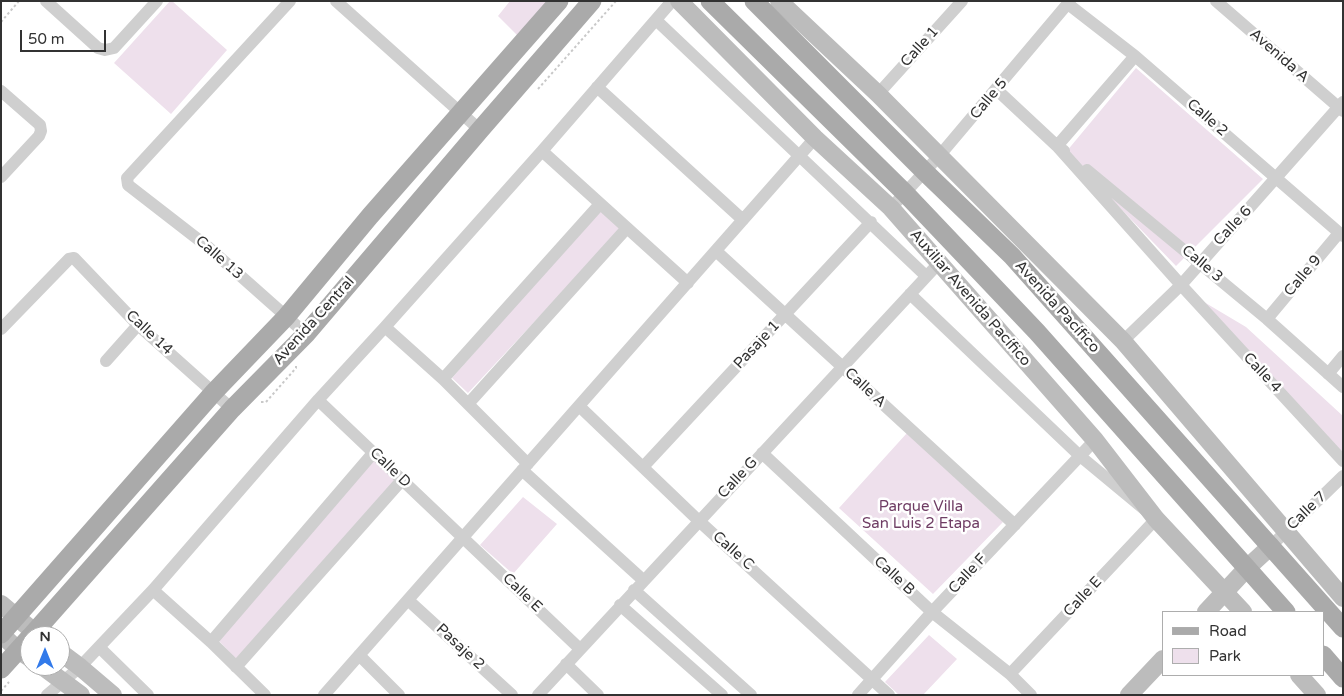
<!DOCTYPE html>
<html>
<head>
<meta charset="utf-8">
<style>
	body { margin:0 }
	#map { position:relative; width:1344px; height:696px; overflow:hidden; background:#fff; font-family:"Varela Round",sans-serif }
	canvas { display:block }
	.frame { position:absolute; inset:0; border:2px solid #323232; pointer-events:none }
	.legend { position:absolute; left:1162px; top:611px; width:162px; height:65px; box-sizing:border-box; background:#fff; border:1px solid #adadad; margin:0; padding:6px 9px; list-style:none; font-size:15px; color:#323232 }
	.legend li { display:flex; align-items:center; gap:10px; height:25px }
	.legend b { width:25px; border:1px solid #adadad }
	.north { position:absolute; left:20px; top:626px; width:50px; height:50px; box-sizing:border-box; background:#fff; border:1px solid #adadad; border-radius:50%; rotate:0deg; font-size:14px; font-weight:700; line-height:20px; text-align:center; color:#323232 }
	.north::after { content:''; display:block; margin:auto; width:18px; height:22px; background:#327aea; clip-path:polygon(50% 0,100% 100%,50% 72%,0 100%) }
	.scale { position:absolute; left:20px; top:30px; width:86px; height:22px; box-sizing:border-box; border:2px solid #323232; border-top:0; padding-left:6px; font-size:15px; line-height:18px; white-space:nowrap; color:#323232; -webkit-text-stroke:4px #fff; paint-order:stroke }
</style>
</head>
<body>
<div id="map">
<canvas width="1344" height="696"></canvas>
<div class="frame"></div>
<ul class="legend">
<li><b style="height:6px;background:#aaa"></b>Road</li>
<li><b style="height:14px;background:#eee0ec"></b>Park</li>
</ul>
<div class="north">N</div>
<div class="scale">50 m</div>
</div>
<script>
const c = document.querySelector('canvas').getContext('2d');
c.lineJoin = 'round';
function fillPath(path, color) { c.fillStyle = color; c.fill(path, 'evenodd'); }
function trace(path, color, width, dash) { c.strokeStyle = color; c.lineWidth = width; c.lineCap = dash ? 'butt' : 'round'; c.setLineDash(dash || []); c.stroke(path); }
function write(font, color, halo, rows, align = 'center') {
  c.font = font + ' "Varela Round",sans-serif'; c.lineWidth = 5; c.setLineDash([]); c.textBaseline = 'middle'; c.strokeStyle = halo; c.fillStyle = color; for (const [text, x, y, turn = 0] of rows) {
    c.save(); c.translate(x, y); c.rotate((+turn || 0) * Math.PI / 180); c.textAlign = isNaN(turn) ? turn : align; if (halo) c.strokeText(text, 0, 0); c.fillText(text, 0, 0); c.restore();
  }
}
fillPath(new Path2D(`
	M170 1H172L227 50 171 114 114 63Z
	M510 1H550L519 37 498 16Z
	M1136 68 1263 179 1176 266 1066 152Z
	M600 210 621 229 468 393 452 378Z
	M1204 302 1246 327 1343 416V453Z
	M907 433 1003 522 933 594 839 508Z
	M374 457 397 481 237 660 219 641Z
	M523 497 557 524 513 574 480 545Z
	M929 635 957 659 923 695H899L885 682Z`), '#eee0ec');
trace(new Path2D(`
	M1 22 19 1
	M538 89 616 1
	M261 402H266L296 368V366
	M1 691 9 682`), '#c9c9c9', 2, [2.5, 2.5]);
trace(new Path2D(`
	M46 1 98 48 105 50 114 48 157 1
	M290 1 127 178 128 185 208 247 306 334
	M336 1 480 130
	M1216 1 1343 111
	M1068 4 1135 56 1343 236
	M656 20 926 276
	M597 87 743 220
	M997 90 1057 146 1181 285 1343 461
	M1 91 40 125 41 131 39 136 1 177
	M878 94 962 1
	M542 151 688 283
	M1064 151 1057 146 1135 56
	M1087 170 1267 319 1343 387
	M891 208 940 155 1070 1
	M716 251 1015 525
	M910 294 1080 456 1156 519 1010 674
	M1267 319 1339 233
	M385 327 443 379 528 464
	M1 329 69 259 74 258 138 325 232 409
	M1123 341 1181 285 1343 102
	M106 361 138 325
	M1328 374 1343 356
	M443 379 600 204
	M318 400 580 649
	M468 404 627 228
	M579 406 699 521 889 695
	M762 453 932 612 1010 674 1031 695
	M643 467 871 222
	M522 470 643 580
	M1271 546 1343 476
	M153 590 211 642 265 695
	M634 590 751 695
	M408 600 512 695
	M620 605 722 695
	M211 642 374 452
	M99 647 148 695
	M359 655 399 695
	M566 664 598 695
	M236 667 402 480
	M47 695 80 667 153 590 318 400 385 327 542 151 672 1
	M324 695 815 138
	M538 695 939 263
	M858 695 932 612 1095 440`), '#cfcfcf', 12);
trace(new Path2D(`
	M679 1 815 138 891 208 1095 440 1156 519 1243 612
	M779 1 878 94 1123 341 1343 598
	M1 604 39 636
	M1206 612 1247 568 1271 546
	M1 634 18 650 30 658
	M60 652 80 667 113 695
	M42 666 81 695
	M1299 675 1317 695
	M1129 695 1163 659`), '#bcbcbc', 18);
trace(new Path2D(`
	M710 1 905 193 1037 332 1286 612
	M754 1 925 172 1012 256 1343 628
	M1 634 214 392 286 317 370 216 559 1
	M31 636 232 409 306 334 480 130 592 1
	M1323 655 1343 678
	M1 669 30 637`), '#aaa', 19);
write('15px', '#323232', '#fff', [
	["Calle 1",920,47,-48],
	["Avenida A",1279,56,41],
	["Calle 5",989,99,-50],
	["Calle 2",1207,118,41],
	["Calle 6",1233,226,-47],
	["Calle 13",219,258,41],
	["Calle 3",1202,264,40],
	["Calle 9",1303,276,-50],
	["Auxiliar Avenida Pacífico",970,298,49],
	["Avenida Pacífico",1057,307,48],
	["Avenida Central",314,321,-48],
	["Calle 14",149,333,43],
	["Pasaje 1",757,345,-47],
	["Calle 4",1262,373,47],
	["Calle A",865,388,43],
	["Calle D",390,468,44],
	["Calle G",738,478,-47],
	["Calle 7",1307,511,-44],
	["Calle C",733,551,42],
	["Calle F",968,574,-47],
	["Calle B",894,576,43],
	["Calle E",522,593,44],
	["Calle E",1083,597,-47],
	["Pasaje 2",460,647,43]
]);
write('15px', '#6f3d64', '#fff', [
	["Parque Villa",921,507],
	["San Luis 2 Etapa",921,524]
]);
</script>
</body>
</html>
